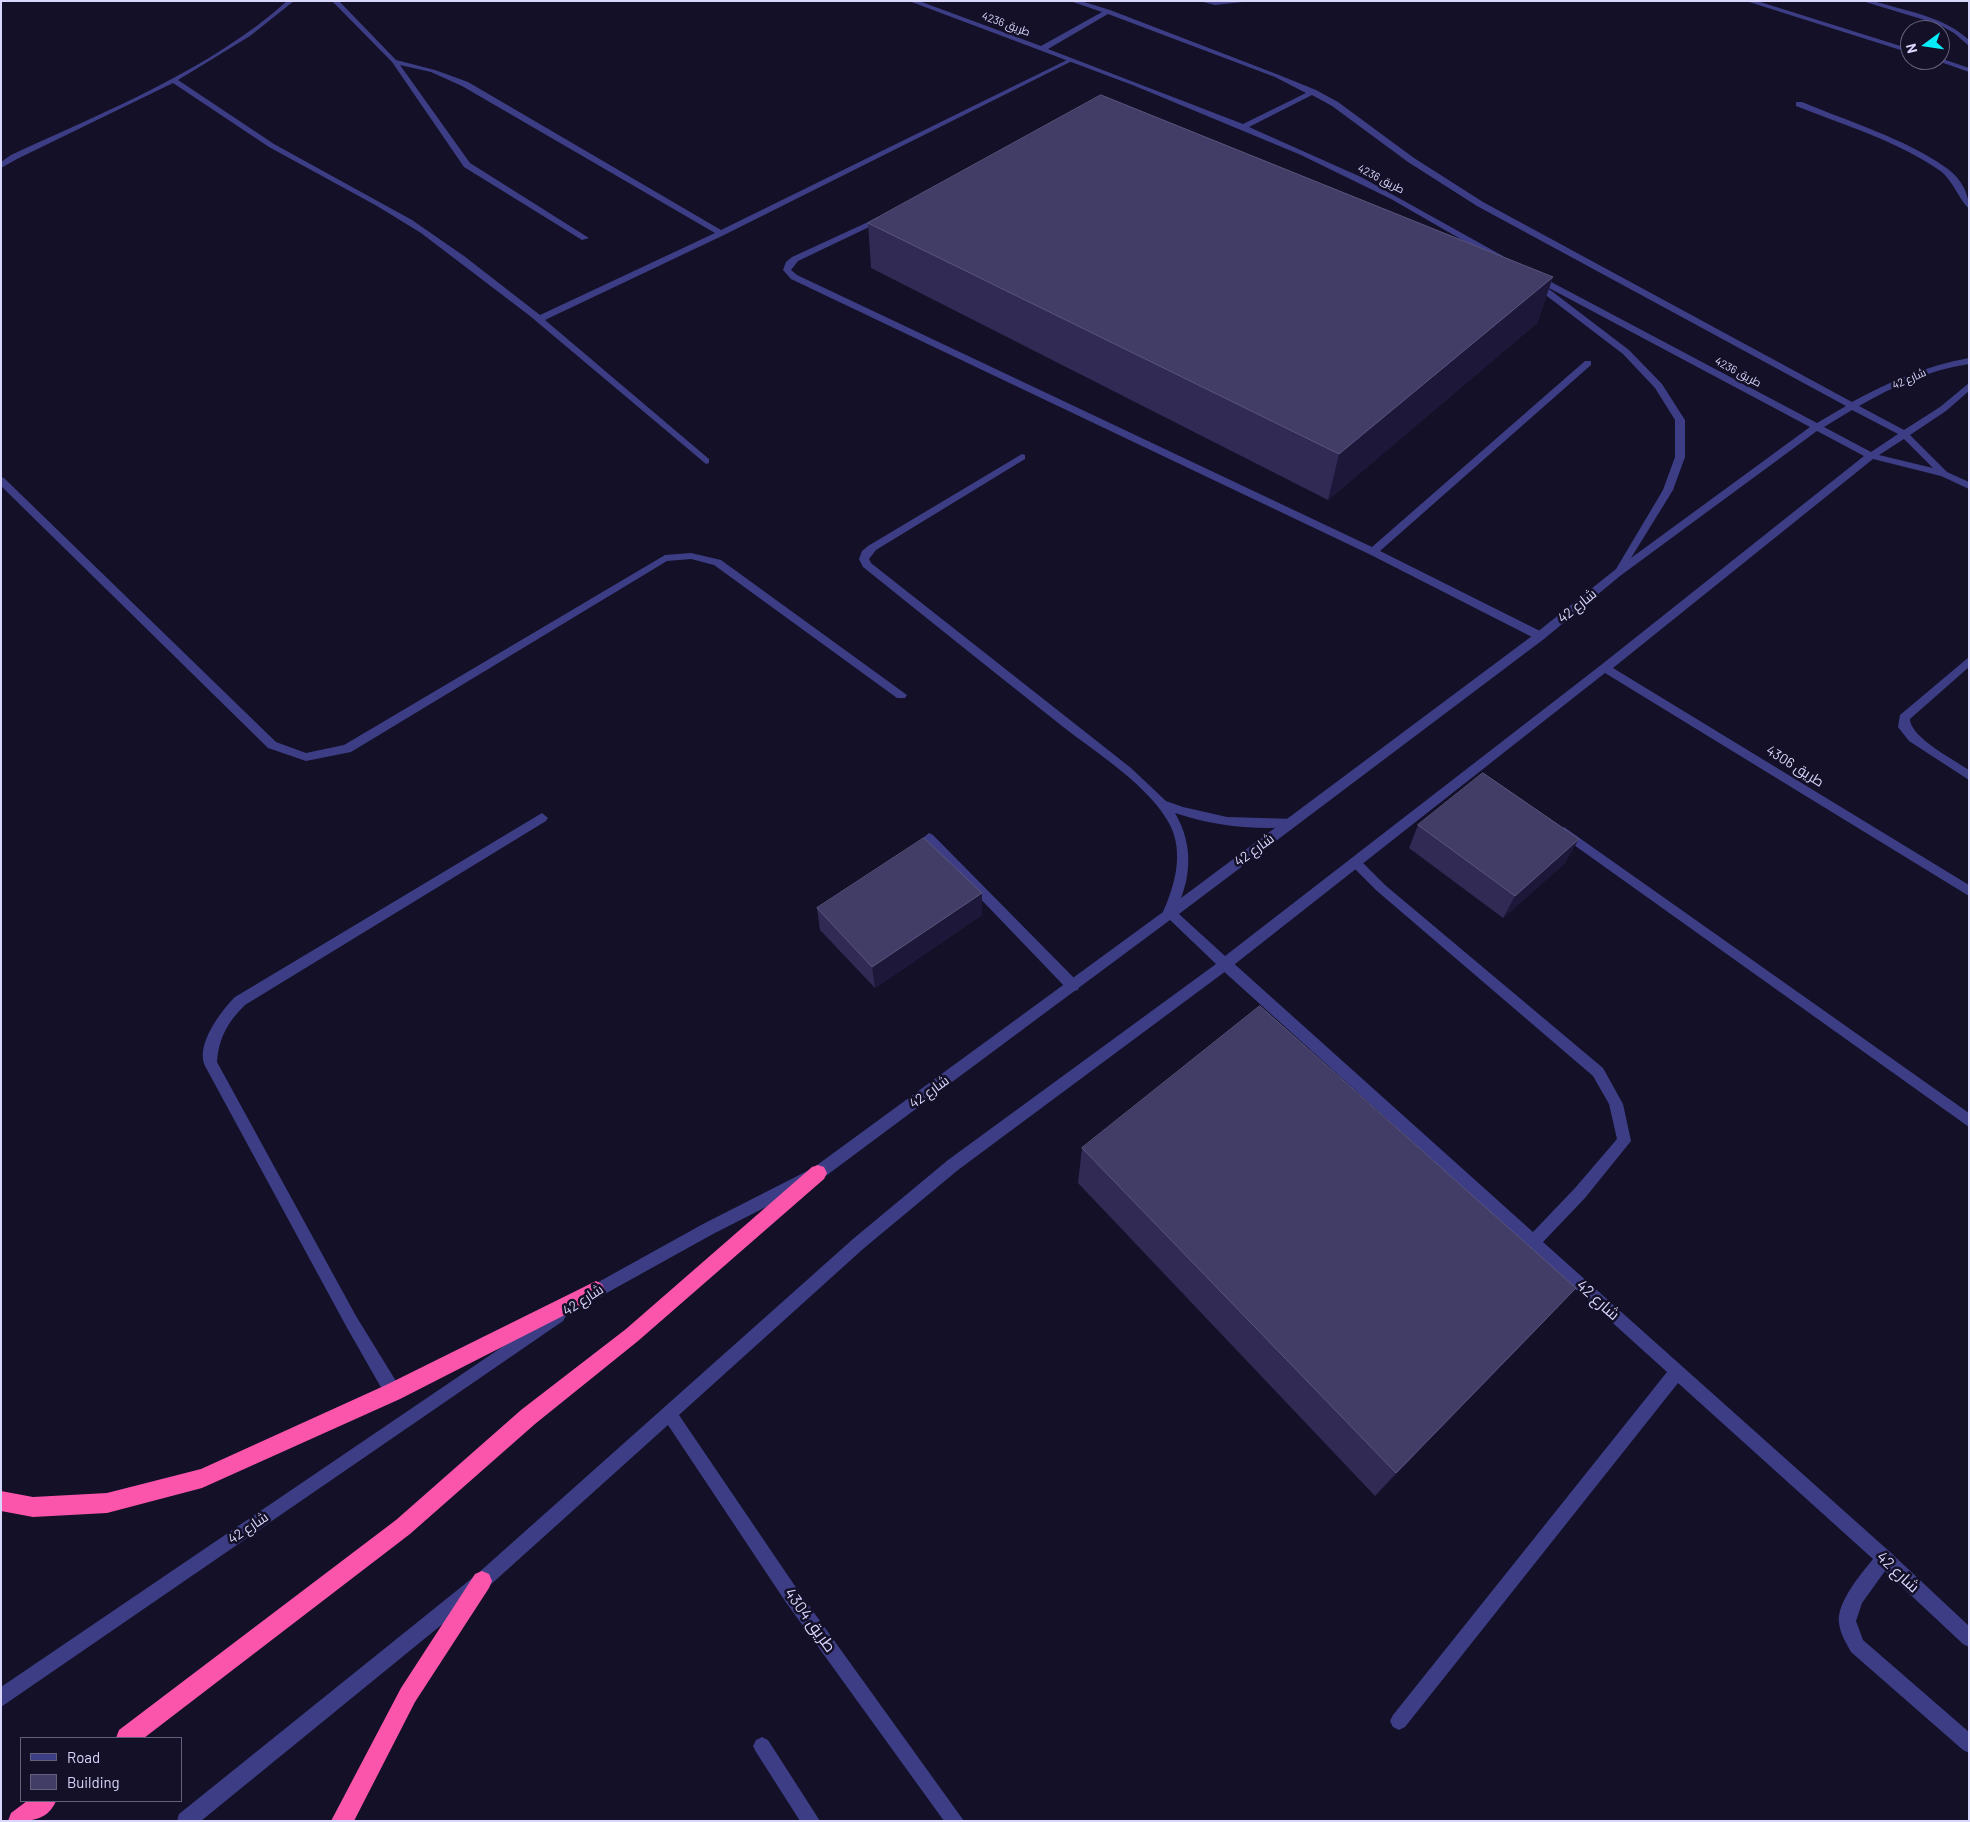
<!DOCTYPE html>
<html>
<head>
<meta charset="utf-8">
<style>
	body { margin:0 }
	#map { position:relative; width:1970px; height:1822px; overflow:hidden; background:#131027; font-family:Barlow,sans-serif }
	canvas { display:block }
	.frame { position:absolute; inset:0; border:2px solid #dad7fe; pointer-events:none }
	.legend { position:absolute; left:20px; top:1737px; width:162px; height:65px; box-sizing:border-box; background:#131027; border:1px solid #63607d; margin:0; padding:6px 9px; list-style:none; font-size:15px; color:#dad7fe }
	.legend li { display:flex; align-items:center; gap:10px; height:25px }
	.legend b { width:25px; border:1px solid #63607d }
	.north { position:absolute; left:1900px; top:20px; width:50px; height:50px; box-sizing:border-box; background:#131027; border:1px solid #63607d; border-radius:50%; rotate:256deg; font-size:14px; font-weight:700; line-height:20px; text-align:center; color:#dad7fe }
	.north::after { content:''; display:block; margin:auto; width:18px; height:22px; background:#08ebf9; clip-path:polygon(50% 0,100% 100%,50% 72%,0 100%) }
</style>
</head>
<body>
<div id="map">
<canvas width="1970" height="1822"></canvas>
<div class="frame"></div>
<ul class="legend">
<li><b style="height:6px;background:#3c3d84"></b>Road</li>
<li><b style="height:14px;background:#423d66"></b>Building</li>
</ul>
<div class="north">N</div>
</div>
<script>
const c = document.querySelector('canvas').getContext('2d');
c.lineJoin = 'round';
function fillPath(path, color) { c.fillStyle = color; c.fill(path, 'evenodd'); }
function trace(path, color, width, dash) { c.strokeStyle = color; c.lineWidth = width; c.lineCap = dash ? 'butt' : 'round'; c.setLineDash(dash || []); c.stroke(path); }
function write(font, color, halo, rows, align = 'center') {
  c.font = font + ' Barlow,Cairo,sans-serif'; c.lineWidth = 5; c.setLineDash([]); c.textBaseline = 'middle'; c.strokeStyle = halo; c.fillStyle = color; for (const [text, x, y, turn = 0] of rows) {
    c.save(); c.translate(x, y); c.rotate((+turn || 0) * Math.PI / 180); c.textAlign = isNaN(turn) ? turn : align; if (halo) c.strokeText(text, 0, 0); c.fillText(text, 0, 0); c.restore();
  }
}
fillPath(new Path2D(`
	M287 1H294L250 36 178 80 274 144 412 220 464 256 540 315 715 233 462 86 431 72 400 65 470 163 589 238 582 240 464 167 392 62 332 1H339L396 60 435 70 468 82 721 230 1069 59 1074 60 724 235 545 320 709 459V463L706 464 530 316 421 233 377 206 269 147 173 83 17 159 1 168V162L11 155C102 113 212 69 287 1Z
	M1199 1H1252L1215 5Z
	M1746 1H1757L1910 49V53Z
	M1862 1H1873C1906 11 1943 16 1969 40V46L1954 33 1938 24Z
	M1940 58 1969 68V72L1935 60Z
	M1796 102H1802C1847 121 1906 139 1945 167 1959 176 1969 192 1969 208 1962 205 1952 178 1939 170 1897 141 1844 125 1796 106Z
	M879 217 886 219 798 261 791 270 797 275 1372 547 1585 361H1591V365L1380 551 1544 633 1545 636 1544 639H1536L1369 554 791 279 783 270 786 262 792 257Z
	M1022 454 1025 455V459L876 550 869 559 871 563 895 582 1131 768 1166 801 1183 807 1227 817 1296 819 1298 822 1296 825 1292 827C1252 830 1214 826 1175 813 1195 847 1191 882 1173 916H1165L1163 912C1175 885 1184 853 1170 825 1151 787 1095 752 1062 726 995 673 929 620 863 567L859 559 862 551 868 546Z
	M1 477 4 478 276 742 306 753 344 745 665 555 691 553 721 560 907 695 905 698H897L714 565 691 559 667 561 351 752 306 761 268 748 1 486Z
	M1969 657V667L1910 719C1910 737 1954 760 1969 770V780L1909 741 1898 727 1900 715Z
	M542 813 548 818 546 821 245 1005C228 1022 219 1037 217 1062L356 1316 399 1386 401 1392 399 1398 393 1400 387 1398 346 1326 205 1066C195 1045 221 1011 235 997Z
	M1564 827 1969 1113V1127L1560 835 1558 832Z
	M929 833 933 835 1078 982 1079 986 1078 990 1073 991 1068 990 925 841 923 838Z
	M1355 857 1359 859 1385 885 1603 1068 1623 1104 1631 1141 1585 1198 1543 1242 1890 1552 1969 1626V1647L1963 1644 1885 1571 1862 1603 1856 1621 1863 1640 1969 1732V1753L1963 1750 1851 1652C1846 1643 1840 1633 1839 1623 1836 1603 1861 1574 1873 1559L1678 1383 1405 1727 1399 1730 1393 1727 1390 1721 1393 1715 1667 1372 1220 968 1219 964 1220 960 1225 959 1230 960 1533 1232 1575 1188 1617 1139 1609 1104 1593 1076 1377 891 1351 865 1349 862 1351 859Z
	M762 1737 768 1740 820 1821H800L756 1752 753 1746 756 1740Z`), '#3c3d84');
fillPath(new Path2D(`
	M909 1H919L1041 46 1102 12 1070 1H1081L1110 10 1279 75 1316 90 1338 102 1414 158 1483 202 1852 402C1890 381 1926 366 1969 358V364C1929 370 1894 386 1859 406L1904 430 1940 407 1969 383V391L1946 411 1910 435 1947 472 1969 482V489L1941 476 1873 459 1613 668 1969 885V896L1605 673 1230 968 958 1170 863 1249 679 1415 797 1589 964 1821H944L785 1601 668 1425 488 1587 201 1821H177L179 1814 476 1575 853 1239 948 1160 1216 964 1170 920 823 1178 713 1234 594 1300 589 1302 584 1300 581 1295 584 1290 703 1224 813 1168 1163 912 1165 908 1169 907 1536 633 1616 569 1663 490 1675 457V420L1655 388 1623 354 1539 290V286H1545L1629 350 1662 384 1685 420V457L1673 490 1631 558 1810 427 1532 279V275H1538L1817 423 1846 406 1477 206 1408 162 1332 106 1312 95 1249 127 1361 177 1503 256V260H1497L1391 199 1301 155 1135 86ZM1108 14 1275 77 1306 93 1243 124 1048 49ZM1852 410 1898 434 1871 452 1824 427ZM1817 431 1864 456 1601 665 1225 956 1179 914 1544 639 1620 576ZM1904 439 1933 468 1879 455Z
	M558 1309 563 1311 566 1316 563 1321 1 1707V1687Z`), '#3c3d84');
fillPath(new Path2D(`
	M818 1165 824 1167 827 1173 824 1179 638 1341 535 1424 410 1534 144 1738H116L119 1730 396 1520 521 1410 626 1329 812 1167Z
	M596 1281 602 1284 605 1290 602 1296 400 1399 202 1488 107 1513 33 1517 1 1511V1491L33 1497 107 1493 201 1469 386 1385Z
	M482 1571 489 1574 492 1581 489 1588 415 1702 354 1821H331L401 1688 475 1574Z
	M27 1801H56C47 1822 29 1821 8 1821L11 1813Z`), '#fb55ab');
fillPath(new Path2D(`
	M868 223 1553 277 1537 323 1328 500 871 268Z
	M1418 825 1566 862 1503 918 1409 848Z
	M982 893V915L875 988 820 930 817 908Z
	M1082 1148 1547 1319 1375 1496 1078 1183Z`), '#302a54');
fillPath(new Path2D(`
	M1553 277 1537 323 1328 500 1339 454Z
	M1579 839 1566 862 1503 918 1515 896Z
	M982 893V915L875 988 872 967Z
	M1576 1288 1547 1319 1375 1496 1396 1473Z`), '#1d183a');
const building = new Path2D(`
	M1101 95 1553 277 1339 454 868 223Z
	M1483 773 1579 839 1515 896 1418 825Z
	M924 838 982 893 872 967 817 908Z
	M1260 1006 1576 1288 1396 1473 1082 1148Z`);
fillPath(building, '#423d66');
trace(building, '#5a557e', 1);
write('11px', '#dad7fe', '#131027', [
	["طريق 4236",1006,24,20],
	["طريق 4236",1381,179,27],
	["طريق 4236",1738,372,28],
	["شارع 42",1909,379,-24]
]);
write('14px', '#dad7fe', '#131027', [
	["شارع 42",1577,606,-39],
	["طريق 4306",1795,766,32],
	["شارع 42",1254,850,-36],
	["شارع 42",929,1092,-36],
	["شارع 42",583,1300,-33],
	["شارع 42",248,1528,-34]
]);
write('16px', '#dad7fe', '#131027', [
	["شارع 42",1598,1300,42],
	["شارع 42",1898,1572,43],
	["طريق 4304",810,1620,54]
]);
</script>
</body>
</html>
